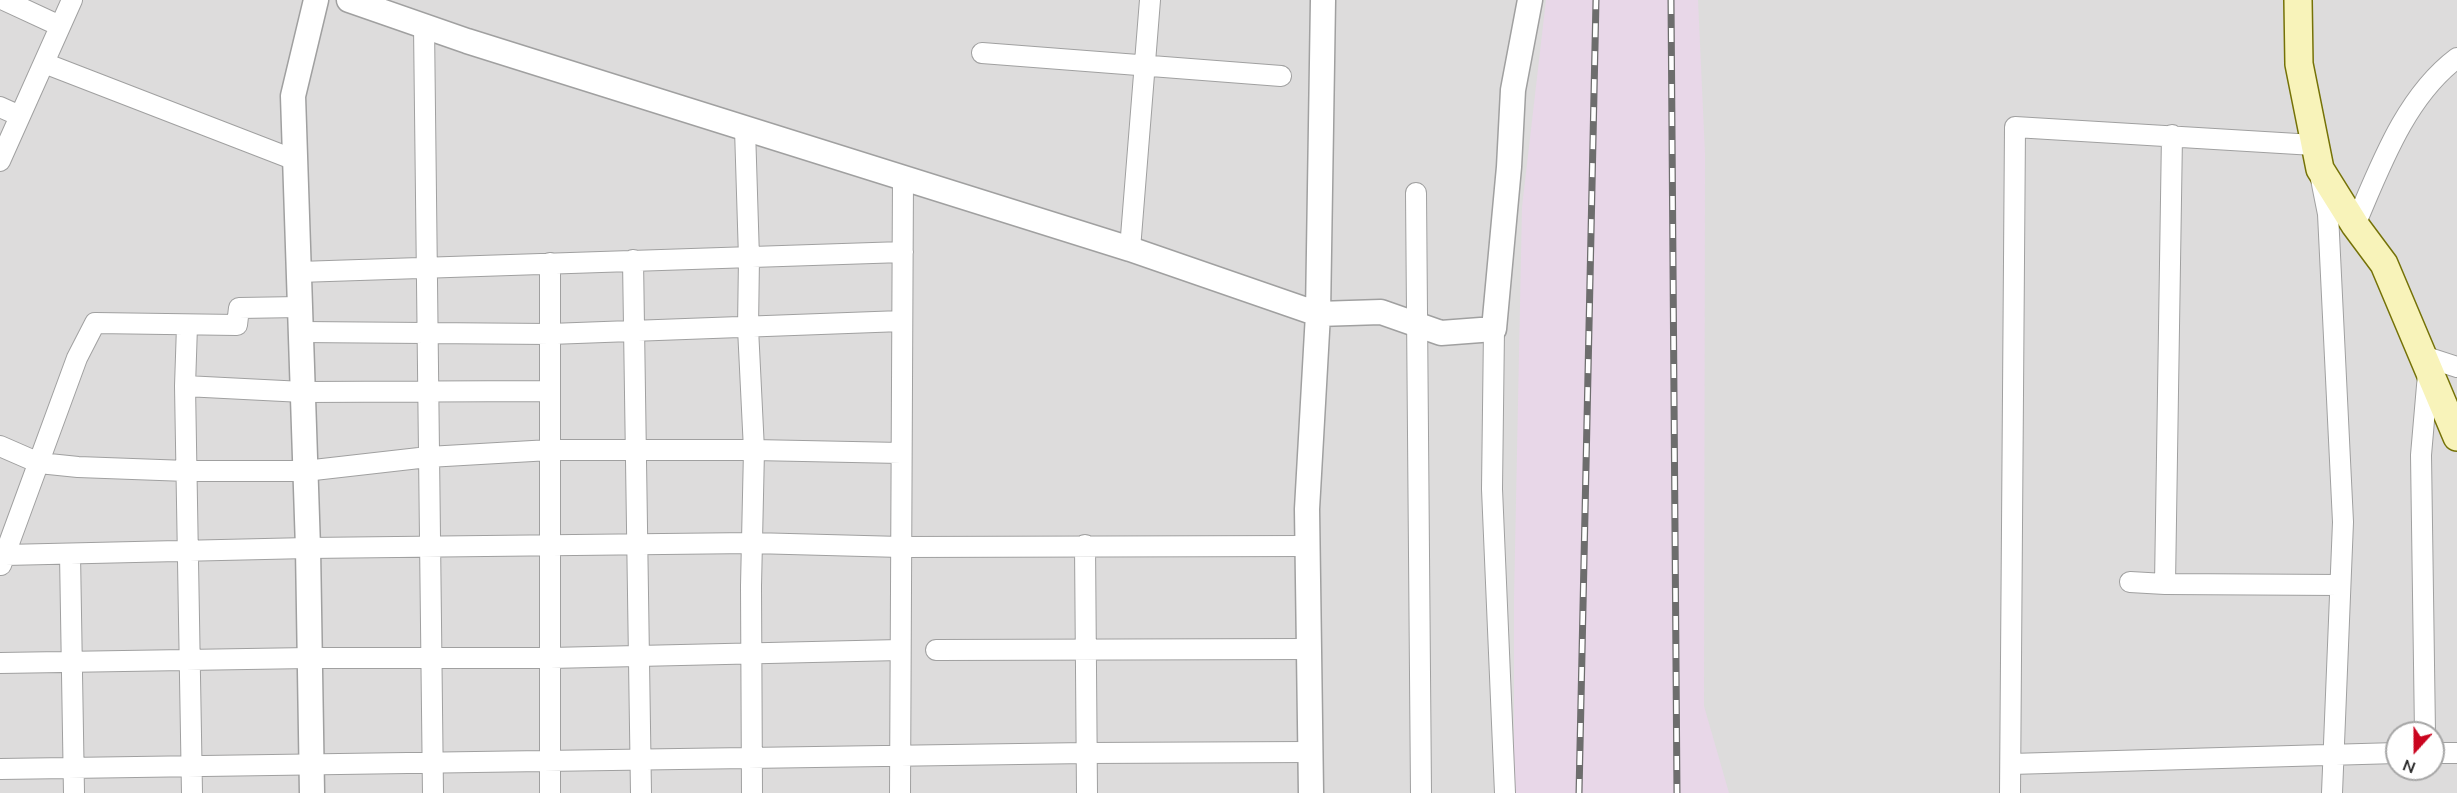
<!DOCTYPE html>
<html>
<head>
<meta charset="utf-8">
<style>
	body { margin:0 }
	#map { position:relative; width:2457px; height:793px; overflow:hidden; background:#efebe5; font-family:"Nunito Sans",sans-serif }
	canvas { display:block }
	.north { position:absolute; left:2385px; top:721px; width:60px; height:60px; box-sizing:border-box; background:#fff; border:2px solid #a5a5a5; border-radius:50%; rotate:201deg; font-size:16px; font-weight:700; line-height:24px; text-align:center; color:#1f1f1f }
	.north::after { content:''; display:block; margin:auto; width:21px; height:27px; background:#ca041f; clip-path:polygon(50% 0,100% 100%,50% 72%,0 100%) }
</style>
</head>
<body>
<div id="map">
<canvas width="2457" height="793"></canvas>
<div class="north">N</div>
</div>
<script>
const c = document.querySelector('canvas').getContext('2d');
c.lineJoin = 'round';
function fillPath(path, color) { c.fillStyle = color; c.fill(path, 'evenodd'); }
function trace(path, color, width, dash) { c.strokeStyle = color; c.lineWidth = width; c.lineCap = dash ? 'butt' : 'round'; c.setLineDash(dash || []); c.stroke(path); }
fillPath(new Path2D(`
	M0 0H2457V793H0ZM2397 733H2433V769H2397Z`), '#dddcdc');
fillPath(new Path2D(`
	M1546 0H1698L1705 154 1704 706 1729 793H1514V599L1522 207Z`), '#e8d7e8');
const minor = new Path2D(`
	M4 0 60 26
	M424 26 433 793
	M982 53 1281 76
	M44 63 295 160
	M0 107 20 116
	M745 129 749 258 748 328 754 450 751 586 752 793
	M0 161 72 0
	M2321 179 2328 214 2343 522 2332 793
	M1416 193 1421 793
	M2355 225C2380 167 2405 97 2457 58
	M1130 249 1150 0
	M633 260 641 793
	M299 272 903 252
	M187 326 185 386 192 793
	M1494 329 1492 489 1505 793
	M301 332 550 334 902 321
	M2423 356 2457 367
	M185 386 303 392 550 391
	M0 446 39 463 78 467 187 471H305L428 457 550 450H754L901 453
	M1085 545 1087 793
	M0 553 5 555 308 548 752 543 901 547 1308 546
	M70 554 74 793
	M1 565 77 358 95 323 237 325 239 308 300 307
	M2130 582 2165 584 2340 585
	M2165 584 2172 135
	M936 650 1309 649
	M0 663 309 658H550L900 650
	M2425 733 2421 455 2428 374
	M2433 753H2457
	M2011 764 2397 753
	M0 769 1087 753 1310 752
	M550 793V263
	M900 793 903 178
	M2010 793 2015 127 2314 145`);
const tertiary = new Path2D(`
	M349 0 467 41 1130 249 1318 314 1381 312 1441 333 1494 329 1509 167 1513 90 1530 0
	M312 793 308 548 293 96 316 0
	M1311 793 1307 509 1318 314 1323 0`);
const secondary = new Path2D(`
	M2298 0 2299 64 2320 169 2355 225 2384 264 2457 437`);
trace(minor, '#a0a0a0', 22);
trace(tertiary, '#a0a0a0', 27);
trace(secondary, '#757207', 30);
trace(minor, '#fff', 20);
trace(tertiary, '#fff', 24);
trace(secondary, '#f8f3ba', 27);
const rail = new Path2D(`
	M1671 0 1677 793
	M1579 793 1596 0`);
trace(rail, '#6d6d6d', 7);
trace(rail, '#fff', 4.5, [14]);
</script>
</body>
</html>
